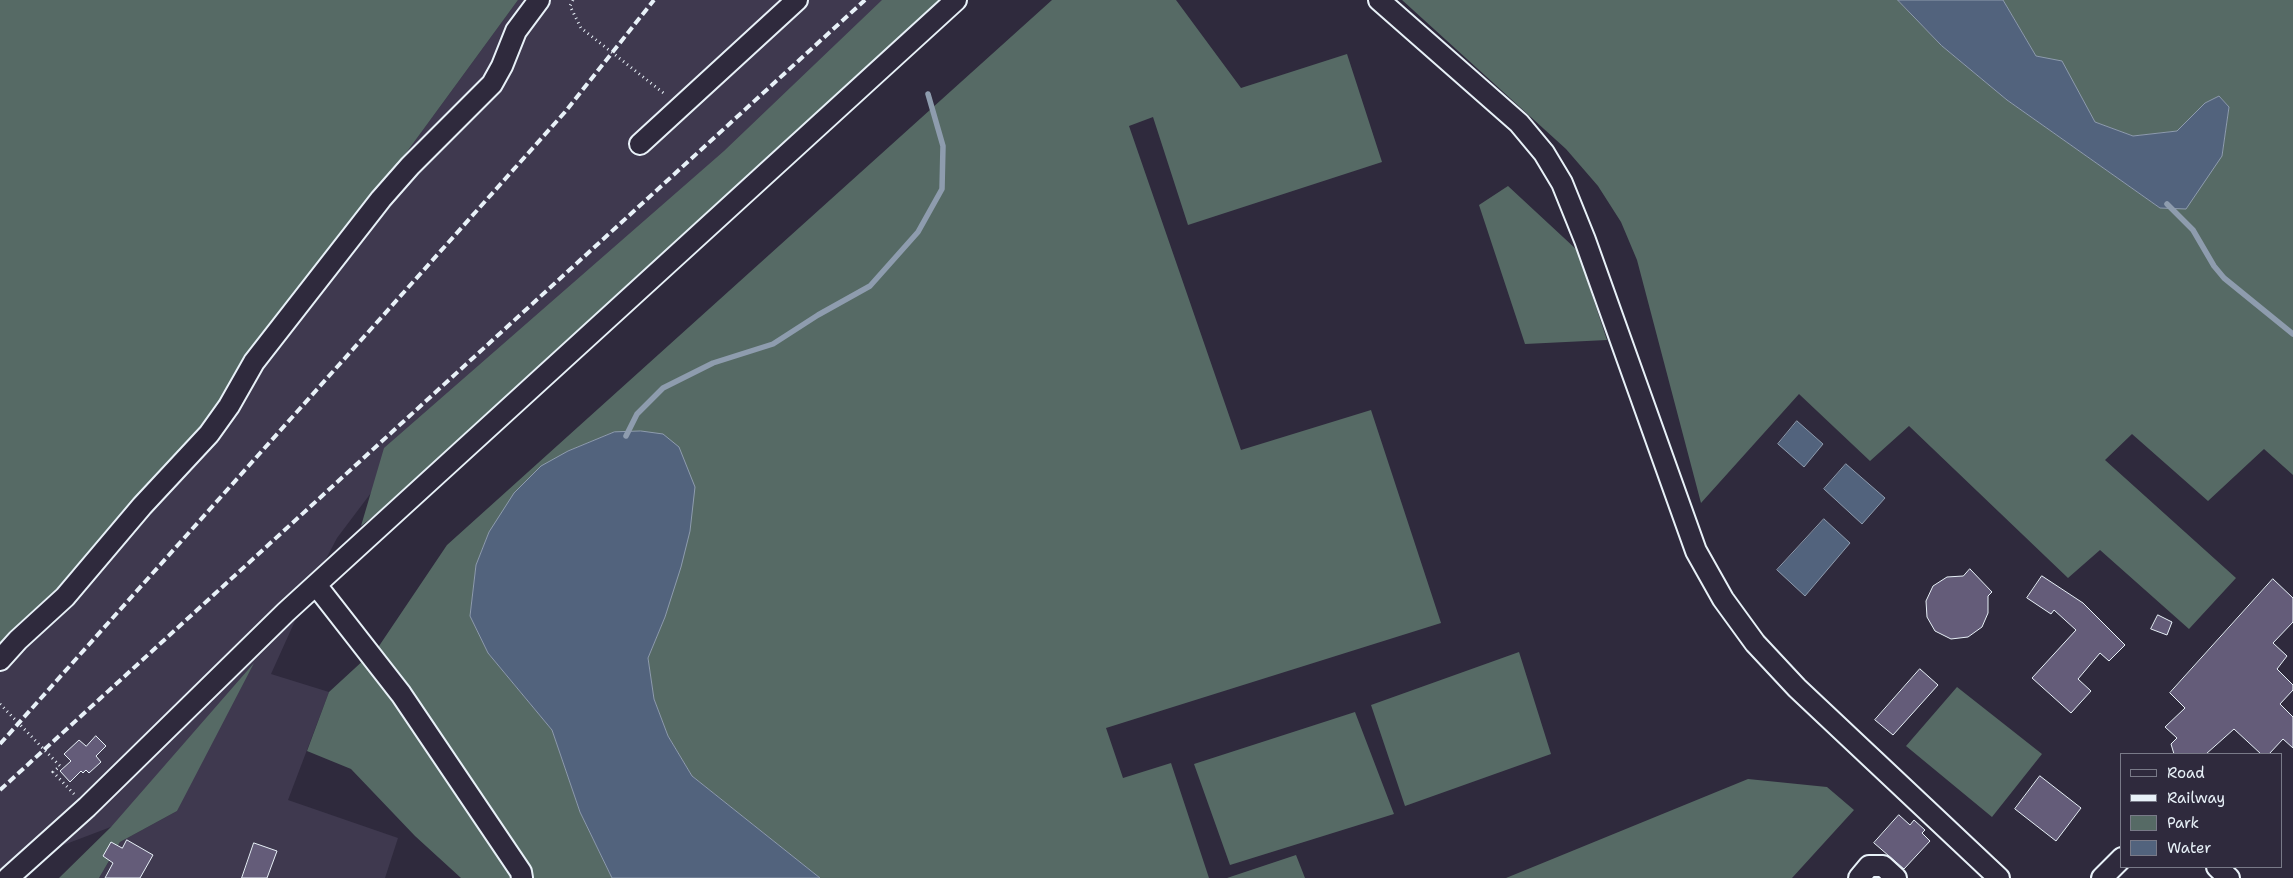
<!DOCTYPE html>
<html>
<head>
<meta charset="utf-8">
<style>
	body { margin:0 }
	#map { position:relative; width:2293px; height:878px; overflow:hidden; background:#2f2a3d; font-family:"Shantell Sans",sans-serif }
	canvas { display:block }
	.legend { position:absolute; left:2120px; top:753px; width:162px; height:115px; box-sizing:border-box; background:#2f2a3d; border:1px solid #797a88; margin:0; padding:6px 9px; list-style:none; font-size:15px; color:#e8f1f8 }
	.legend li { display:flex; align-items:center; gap:10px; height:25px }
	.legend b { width:25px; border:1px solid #797a88 }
</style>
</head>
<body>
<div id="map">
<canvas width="2293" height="878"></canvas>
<ul class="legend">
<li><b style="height:6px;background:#2f2a3d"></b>Road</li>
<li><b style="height:6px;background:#e8f1f8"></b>Railway</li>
<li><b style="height:14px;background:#566a65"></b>Park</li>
<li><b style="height:14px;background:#52637d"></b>Water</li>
</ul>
</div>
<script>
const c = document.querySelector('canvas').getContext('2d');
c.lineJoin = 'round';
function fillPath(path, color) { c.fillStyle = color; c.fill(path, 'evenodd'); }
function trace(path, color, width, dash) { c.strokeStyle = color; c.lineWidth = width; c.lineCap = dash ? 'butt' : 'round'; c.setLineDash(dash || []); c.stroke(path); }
fillPath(new Path2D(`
	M518 0H901L380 481 337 538 304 601 271 674 329 692 288 800 398 838 385 878H99L120 842 177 811 182 800 0 869V667L191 447Z`), '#3f394f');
fillPath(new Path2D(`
	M0 0H518L191 447 0 667Z
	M882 0H951L399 496 361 526 384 448 724 151Z
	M1052 0H1176L1241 88 1347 54 1382 162 1188 225 1153 117 1129 126 1241 450 1371 410 1441 623 1106 728 1123 778 1171 763 1209 878H820L692 776 668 736 654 699 648 658 665 617 690 531 614 432 568 451 489 532 476 565 470 616 488 653 552 730 580 812 612 878H461L415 836 351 769 307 751 329 692 379 646 447 545Z
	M1402 0H1898L1942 46 2007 100 2160 208 2222 156 2229 107 2219 96 2205 103 2177 131 2133 136 2095 122 2062 62 2036 56 2003 0H2293V475L2264 449 2208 501 2132 434 2105 460 2236 578 2189 629 2100 550 2068 578 1909 426 1870 461 1799 394 1701 503 1637 260 1621 222 1598 186 1566 149Z
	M1508 186 1577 250 1607 340 1525 344 1479 205Z
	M1519 652 1551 754 1405 806 1371 705Z
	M254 663 177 811 120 842 99 878H59L111 827Z
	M1957 687 2042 754 1992 817 1906 746Z
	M1355 712 1394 814 1230 865 1194 764Z
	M1748 779 1827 787 1854 810 1792 878H1506Z
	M1296 855 1305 878H1227Z`), '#566a65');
const water = new Path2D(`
	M1898 0H2003L2036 56 2062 61 2095 122 2133 136 2177 131 2205 103 2219 96 2229 107 2222 156 2186 209 2160 208 2007 100 1942 46Z
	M1797 421 1823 444 1804 467 1778 444Z
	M641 431 663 434 679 447 695 487 690 531 681 567 665 617 648 658 654 699 668 736 692 776 820 878H612L580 812 552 730 488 653 470 616 476 565 489 532 514 493 541 466 568 451 614 432Z
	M1846 464 1885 498 1862 524 1824 489Z
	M1824 519 1850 543 1805 596 1777 570Z`);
fillPath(water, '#52637d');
trace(water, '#8e9cae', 1);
trace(new Path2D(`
	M2167 204 2193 230 2214 266 2224 278 2293 334
	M626 436 637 414 663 388 713 363 773 344 818 315 870 286 918 232 942 189 943 146 928 94`), '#8e9cae', 5.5);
const building = new Path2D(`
	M1970 569 1992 592 1988 596V613L1982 627 1968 637 1951 639 1935 631 1927 617 1926 601 1933 586 1947 577 1963 576Z
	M2042 576 2083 603 2125 645 2109 661 2100 653 2078 679 2091 691 2071 713 2032 678 2076 630 2054 610 2051 614 2027 598Z
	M2273 579 2293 598V622L2273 643 2287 656 2277 669 2293 685V690L2280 704 2293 717V748L2283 739 2269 754H2261L2234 729 2206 754H2174L2171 744 2177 738 2165 727 2185 708 2170 693Z
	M2158 615 2172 622 2167 635 2151 629Z
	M1920 669 1938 685 1893 735 1875 720Z
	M96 736 106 746 96 756 101 762 89 773 86 770 83 773 81 771 70 782 60 771 71 761 64 754 79 740 86 746Z
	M2040 776 2081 808 2056 841 2015 809Z
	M1899 815 1910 825 1914 820 1925 830 1922 833 1930 841 1904 869 1874 843Z
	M127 840 153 855 140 878H105L113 863 103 856 111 842 122 848Z
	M254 843 277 851 267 878H242Z`);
fillPath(building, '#645c79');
trace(building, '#e8f1f8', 1);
const minor = new Path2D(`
	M1379 0 1519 123 1544 153 1562 183 1585 240 1696 551 1723 599 1755 643 1797 688 1999 878
	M640 144 797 0
	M316 585 401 694 521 872 522 878
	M0 660 18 640 65 597 142 506 209 434 229 406 254 362 381 199 410 166 492 84 502 66 516 31 539 0
	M2217 867 2229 878
	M8 878 87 807 286 612 956 0
	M1859 878 1869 866H1883L1896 878
	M2102 878 2122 858`);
trace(minor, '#e8f1f8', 24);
trace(new Path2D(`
	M573 0 570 6 581 28 666 95
	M0 704 60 766 53 772 74 794`), '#e8f1f8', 3, [1, 4]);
trace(minor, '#2f2a3d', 20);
trace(new Path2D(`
	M0 744 565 112 654 0
	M0 790 865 0`), '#e8f1f8', 4, [8, 4]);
</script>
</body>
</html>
